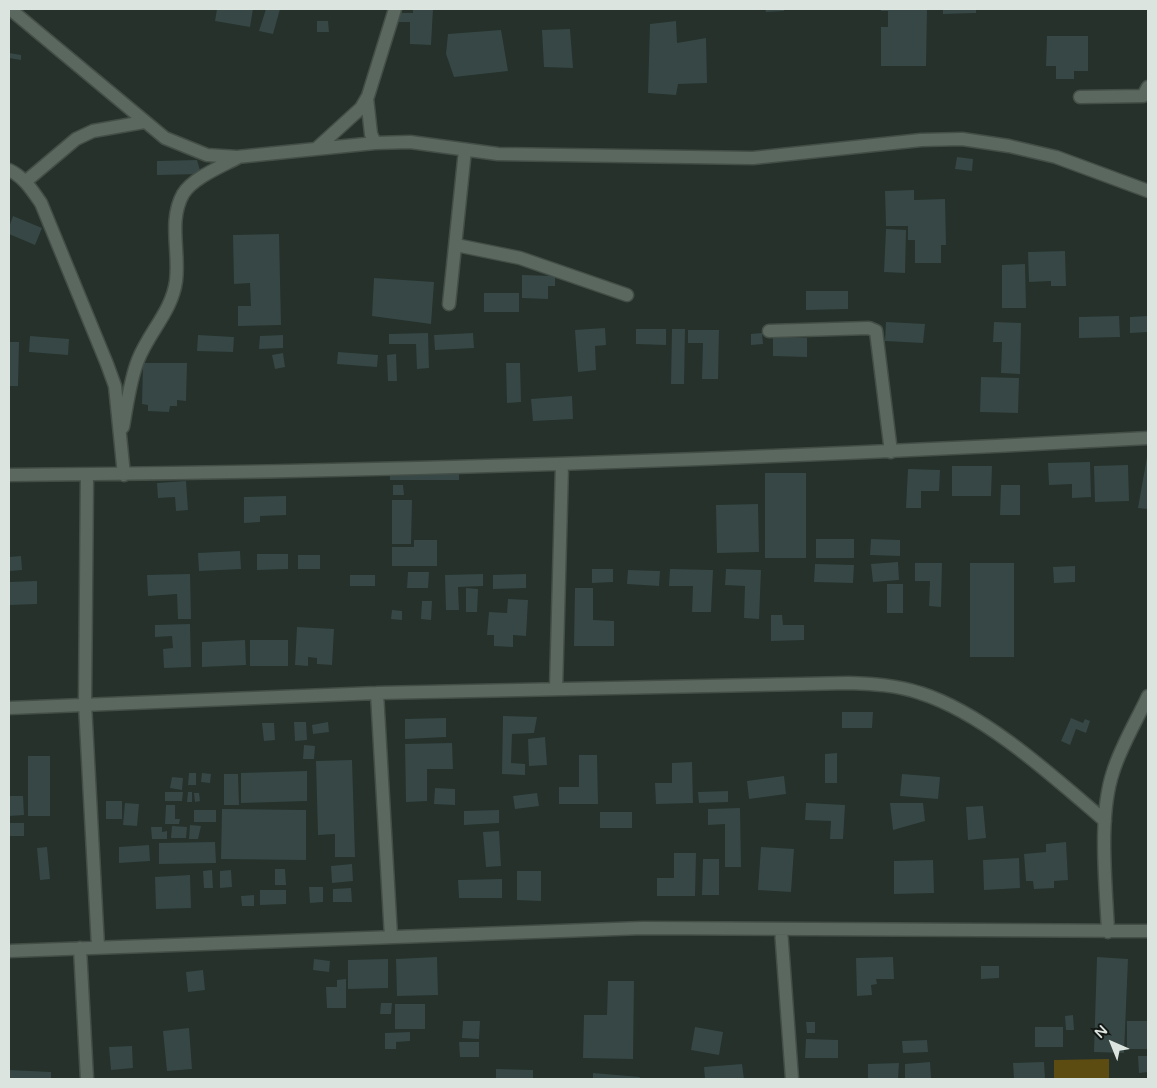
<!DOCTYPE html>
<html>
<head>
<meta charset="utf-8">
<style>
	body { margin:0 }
	#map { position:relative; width:1157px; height:1088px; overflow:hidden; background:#25312a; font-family:"Varela Round",sans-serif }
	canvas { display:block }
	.frame { position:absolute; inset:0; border:10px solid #dce4df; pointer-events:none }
	.north { position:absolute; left:1087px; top:1018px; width:50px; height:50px; -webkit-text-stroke:4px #121714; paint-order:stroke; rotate:316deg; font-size:14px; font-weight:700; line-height:20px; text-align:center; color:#dce4df }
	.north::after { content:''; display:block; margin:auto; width:18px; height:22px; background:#dce4df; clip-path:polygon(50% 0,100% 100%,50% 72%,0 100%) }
</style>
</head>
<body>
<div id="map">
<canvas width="1157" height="1088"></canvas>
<div class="frame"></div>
<div class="north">N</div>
</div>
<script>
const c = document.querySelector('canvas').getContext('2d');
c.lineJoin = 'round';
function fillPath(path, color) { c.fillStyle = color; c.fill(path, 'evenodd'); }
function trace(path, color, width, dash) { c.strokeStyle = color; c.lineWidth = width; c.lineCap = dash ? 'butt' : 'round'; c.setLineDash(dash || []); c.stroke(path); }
fillPath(new Path2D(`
	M1109 1059V1079H1054V1060Z`), '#5d4c12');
fillPath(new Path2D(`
	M217 9H253L250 27 215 21Z
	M266 9H280L273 34 259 31Z
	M413 9H433L431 45 410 44V22H396V13H413Z
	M765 9H784V11L766 12Z
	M881 9H927L926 66H881V27H888V11H881Z
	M943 9H976V13L943 14Z
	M317 21H328L329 32H317Z
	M676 21 677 43 706 38 707 83 678 84 676 95 648 93 650 24Z
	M570 29 573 68 544 67 542 30Z
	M501 30 508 71 454 77 446 54 448 34Z
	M1047 36H1088V71H1074V79H1056V66H1046Z
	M9 53 21 55V60L9 58Z
	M957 157 973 159 972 171 955 169Z
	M197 160 201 174 157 175V161Z
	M914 190V200L945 199 946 245H941V263H915V240H908V226H886L885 191Z
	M13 216 42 228 35 245 9 234V227Z
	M886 229 906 230 905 273 884 272Z
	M279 234 281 325 238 326V306H251L250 283 234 284 233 235Z
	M1065 251 1066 286H1051V281L1029 282 1028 252Z
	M1025 264 1026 308H1002V265Z
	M522 275 555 276V286H548V299L522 298Z
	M374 278 434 282 431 324 372 316Z
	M806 291H848V309L806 310Z
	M484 293H519V312H484Z
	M1119 316 1120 337 1079 338V317Z
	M1148 316V332L1130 333V317Z
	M886 322 925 324 923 343 885 341Z
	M994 322 1021 323 1020 374 1001 373 1002 342H993Z
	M605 328 606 345 595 346 596 370 578 372 575 330Z
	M636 329H666V345L636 344Z
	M672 329H685L684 384H671Z
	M688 330H719L718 379H702L703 343H688Z
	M428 333 429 368 417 369 416 344H389V334Z
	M473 333 474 348 435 350 434 335Z
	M762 333 763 344 751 345V334Z
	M198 335 234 337 233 352 197 351Z
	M283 335V348L259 349 260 336Z
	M30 336 69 339 68 355 29 352Z
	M773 337 807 338V357L773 356Z
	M9 342H19L18 386H9Z
	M338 352 378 355 377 367 337 364Z
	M283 353 285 367 275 369 272 355Z
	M396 354 397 381H388L387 355Z
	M143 363H187L186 401 177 400V406H170L169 412 148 411V405L142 404Z
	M506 363H520L521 402 507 403Z
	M981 377 1019 378 1018 413 980 412Z
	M572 396 573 419 533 421 531 399Z
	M1147 457H1148V509L1138 508Z
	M1090 462 1091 497 1072 498V484L1049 485 1048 463Z
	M1128 465 1129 501 1095 502 1094 466Z
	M952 466H992L991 496H952Z
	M908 469 940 470 939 491H921V508H906Z
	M390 470H459V480H390Z
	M765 473H806V558H765Z
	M186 481 188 510 176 511 175 497 158 498 157 483Z
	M393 485H403L404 495H393Z
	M1001 485H1020V515H1000Z
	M286 496V515L260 516V522L244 523V497Z
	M392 500H412L411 544H392Z
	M758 504 759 552 717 553 716 505Z
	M816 539H854V558H816Z
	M871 539 900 540V556L870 555Z
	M414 540H437V566H392V547H414Z
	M240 551 241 569 199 571 198 553Z
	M257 554H288V569L257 570Z
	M298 555H320V569H298Z
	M21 556 22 570 9 571V557Z
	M898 562 899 580 873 582 871 564Z
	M915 563H942L941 607 929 606 930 581H915Z
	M970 563H1014V657H970Z
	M815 564 854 565 853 583 814 582Z
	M1075 566V582L1054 583 1053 567Z
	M592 569H613V582L592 583Z
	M670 569 713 570 711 612H692L693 586H669Z
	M726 569 761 570 759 619 744 618 745 586 725 585Z
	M628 570 660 571 659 586 627 584Z
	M408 572H429L428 588H407Z
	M190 574 191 619H178L177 594 148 596 147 575Z
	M483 574V586L458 587 459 610H446L445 575Z
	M526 574V588L493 589V575Z
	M350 575H375V586H350Z
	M37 581V604L9 605V582Z
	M887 584H903V613H887Z
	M466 588 478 589 477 612H466Z
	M575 588H593V620L614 621V646H574Z
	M508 599 528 600 526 636 513 635V647L494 646V635H487L489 612 507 613Z
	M422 601H432L431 620 421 619Z
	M392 610 402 611V620L391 619Z
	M771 615H782L783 625H804V640L771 641Z
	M190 624 191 667 164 668 163 649 173 648 172 636 155 637V625Z
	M297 627 334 629 332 665 317 664V658L308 657V666L295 665Z
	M245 640 246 665 202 667V642Z
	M250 640H288V666H250Z
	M842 712H873L872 728H842Z
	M503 716 537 717 534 733 512 734 511 763 525 764V775L502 774Z
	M446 718V737L405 739V719Z
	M1071 718 1083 723 1085 719 1090 721 1086 733 1076 729 1070 745 1061 741Z
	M294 722H306L307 740 295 741Z
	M328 722 329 732 313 734 312 725Z
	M262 723H274L275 740 264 741Z
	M545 737 547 765 529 766 528 739Z
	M452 743 453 769H427V801L406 802 405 744Z
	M304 745 315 746 314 759H303Z
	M837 753V783H825V754Z
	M579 755H597L598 804H559V787H579Z
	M28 756H50V816H28Z
	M352 760 355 857H335V834L318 835 316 761Z
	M692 762 693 803 656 804 655 783H672V763Z
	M307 771V801L241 803V773Z
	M189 773H196V785H188Z
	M202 773 211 774 210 783 201 782Z
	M224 774H238L239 805H224Z
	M902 774 940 777 938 799 900 796Z
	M784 776 786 794 749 799 747 781Z
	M172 777 183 778 182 790 170 788Z
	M435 788 455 789V805L434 804Z
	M728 791V802L699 803 698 792Z
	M165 792H183L182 801H165Z
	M188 792H192V802H187Z
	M194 793H199L200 801 195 802Z
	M537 793 539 806 515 809 513 796Z
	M9 796H23L24 815 9 816Z
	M106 801H122V819H106Z
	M125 803 139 804 137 826 123 825Z
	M806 803 845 805 843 839H830L831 821 805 820Z
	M890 803H923L925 821 893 830Z
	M166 805H175V819H180L179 824H165Z
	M983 806 986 838 968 840 966 807Z
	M740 808 741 867H725V824L708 825V809Z
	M222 809 306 810V860L221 859Z
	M194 810H216V822H194Z
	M499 810V823L464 825V811Z
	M600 812H632V828H600Z
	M9 823H24V836H9Z
	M190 825 201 826 198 839H189Z
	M172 826 187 827 186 838H171Z
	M151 827H162V832L167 831V839H152Z
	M499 831 501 866 486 867 483 832Z
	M215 842 216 863 159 864V843Z
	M1066 842 1068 880 1054 881V888L1034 889 1033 881H1026L1024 854 1046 852V844Z
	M149 845 150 861 119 863V847Z
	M47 847 50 879 40 880 37 848Z
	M761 847 794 849 791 892 758 890Z
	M674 853H696L695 896H657V878H674Z
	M1019 858 1020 888 984 890 983 860Z
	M703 859H719V895H702Z
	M933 860 934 893 894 894V861Z
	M352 864 353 881 332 883 331 866Z
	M275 869H285L286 885H275Z
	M212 870 213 888H204L203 871Z
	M231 870 232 887 220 888V871Z
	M517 871H541V901L517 900Z
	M190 875 191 908 156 909 155 877Z
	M502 879V898H459L458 880Z
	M309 887H323V902L310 903Z
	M351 888 352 902H333V889Z
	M260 890H286V904L260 905Z
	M254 895V906H242L241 896Z
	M437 957 438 995 397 996 396 959Z
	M893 957 894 979H876L877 984 871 985 872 995 857 996 856 958Z
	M1097 957 1128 959 1124 1053 1094 1052Z
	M314 959 330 961 329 972 313 970Z
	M388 959V988L348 989V960Z
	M981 966H999V978L981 979Z
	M203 970 205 990 188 992 186 972Z
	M346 979V1008H327L326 987H337V980Z
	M608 981H634L633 1059 583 1058 584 1015H607Z
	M381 1003H392L391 1014H380Z
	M395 1004H425V1029H395Z
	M1073 1015 1074 1030H1066L1065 1016Z
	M463 1021H480L479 1039 462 1038Z
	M1127 1021H1148V1049H1127Z
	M806 1022H815V1033H807Z
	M695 1027 723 1032 719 1055 691 1050Z
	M1035 1027H1063V1047H1035Z
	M189 1028 192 1069 167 1071 163 1031Z
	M410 1032V1041L396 1042V1049H385V1033Z
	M806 1039 838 1040V1058H805Z
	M927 1040 928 1052 903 1053 902 1041Z
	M459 1042H479V1057H460Z
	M132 1046 133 1068 111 1070 109 1047Z
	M1138 1056H1148V1072L1139 1073Z
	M930 1062 931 1078 905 1079V1064Z
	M1044 1062 1045 1079H1014L1013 1063Z
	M899 1063 898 1079H868V1064Z
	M742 1064 744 1079H705L704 1067Z
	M496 1069 533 1070V1079H496Z
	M9 1070 51 1072V1079H9Z
	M593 1073 640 1077 639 1079H593Z`), '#364746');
const street = new Path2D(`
	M10 9 165 138 207 155 237 157 375 143 410 142 498 154 753 158 921 140 962 139 1009 146 1056 157 1148 191
	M1080 97 1143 96 1148 87
	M367 98 371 134 375 143
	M316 149 361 108 368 96 395 9
	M9 170C24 177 32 190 41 203L107 364 115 386 124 475
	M25 182 76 139 93 131 144 122
	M456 245 520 258 627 295
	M449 304 465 150
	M769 331 869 328 876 331 891 452
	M123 427C127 405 130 380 138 360 149 332 172 311 176 281 180 252 168 221 183 194 193 178 220 167 237 158
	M9 475C389 472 769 459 1148 438
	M87 475 85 704 98 947
	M556 689 562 465
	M377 693 391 937
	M9 708 377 693 849 683C873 684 897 685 920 693 984 713 1054 777 1105 821
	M781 929 792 1079
	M1108 932C1106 884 1098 817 1113 772 1121 746 1137 720 1148 696
	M80 948 87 1079
	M9 951 643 928 1148 931`);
trace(street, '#434e47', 15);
trace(street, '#5b6860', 12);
</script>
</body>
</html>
